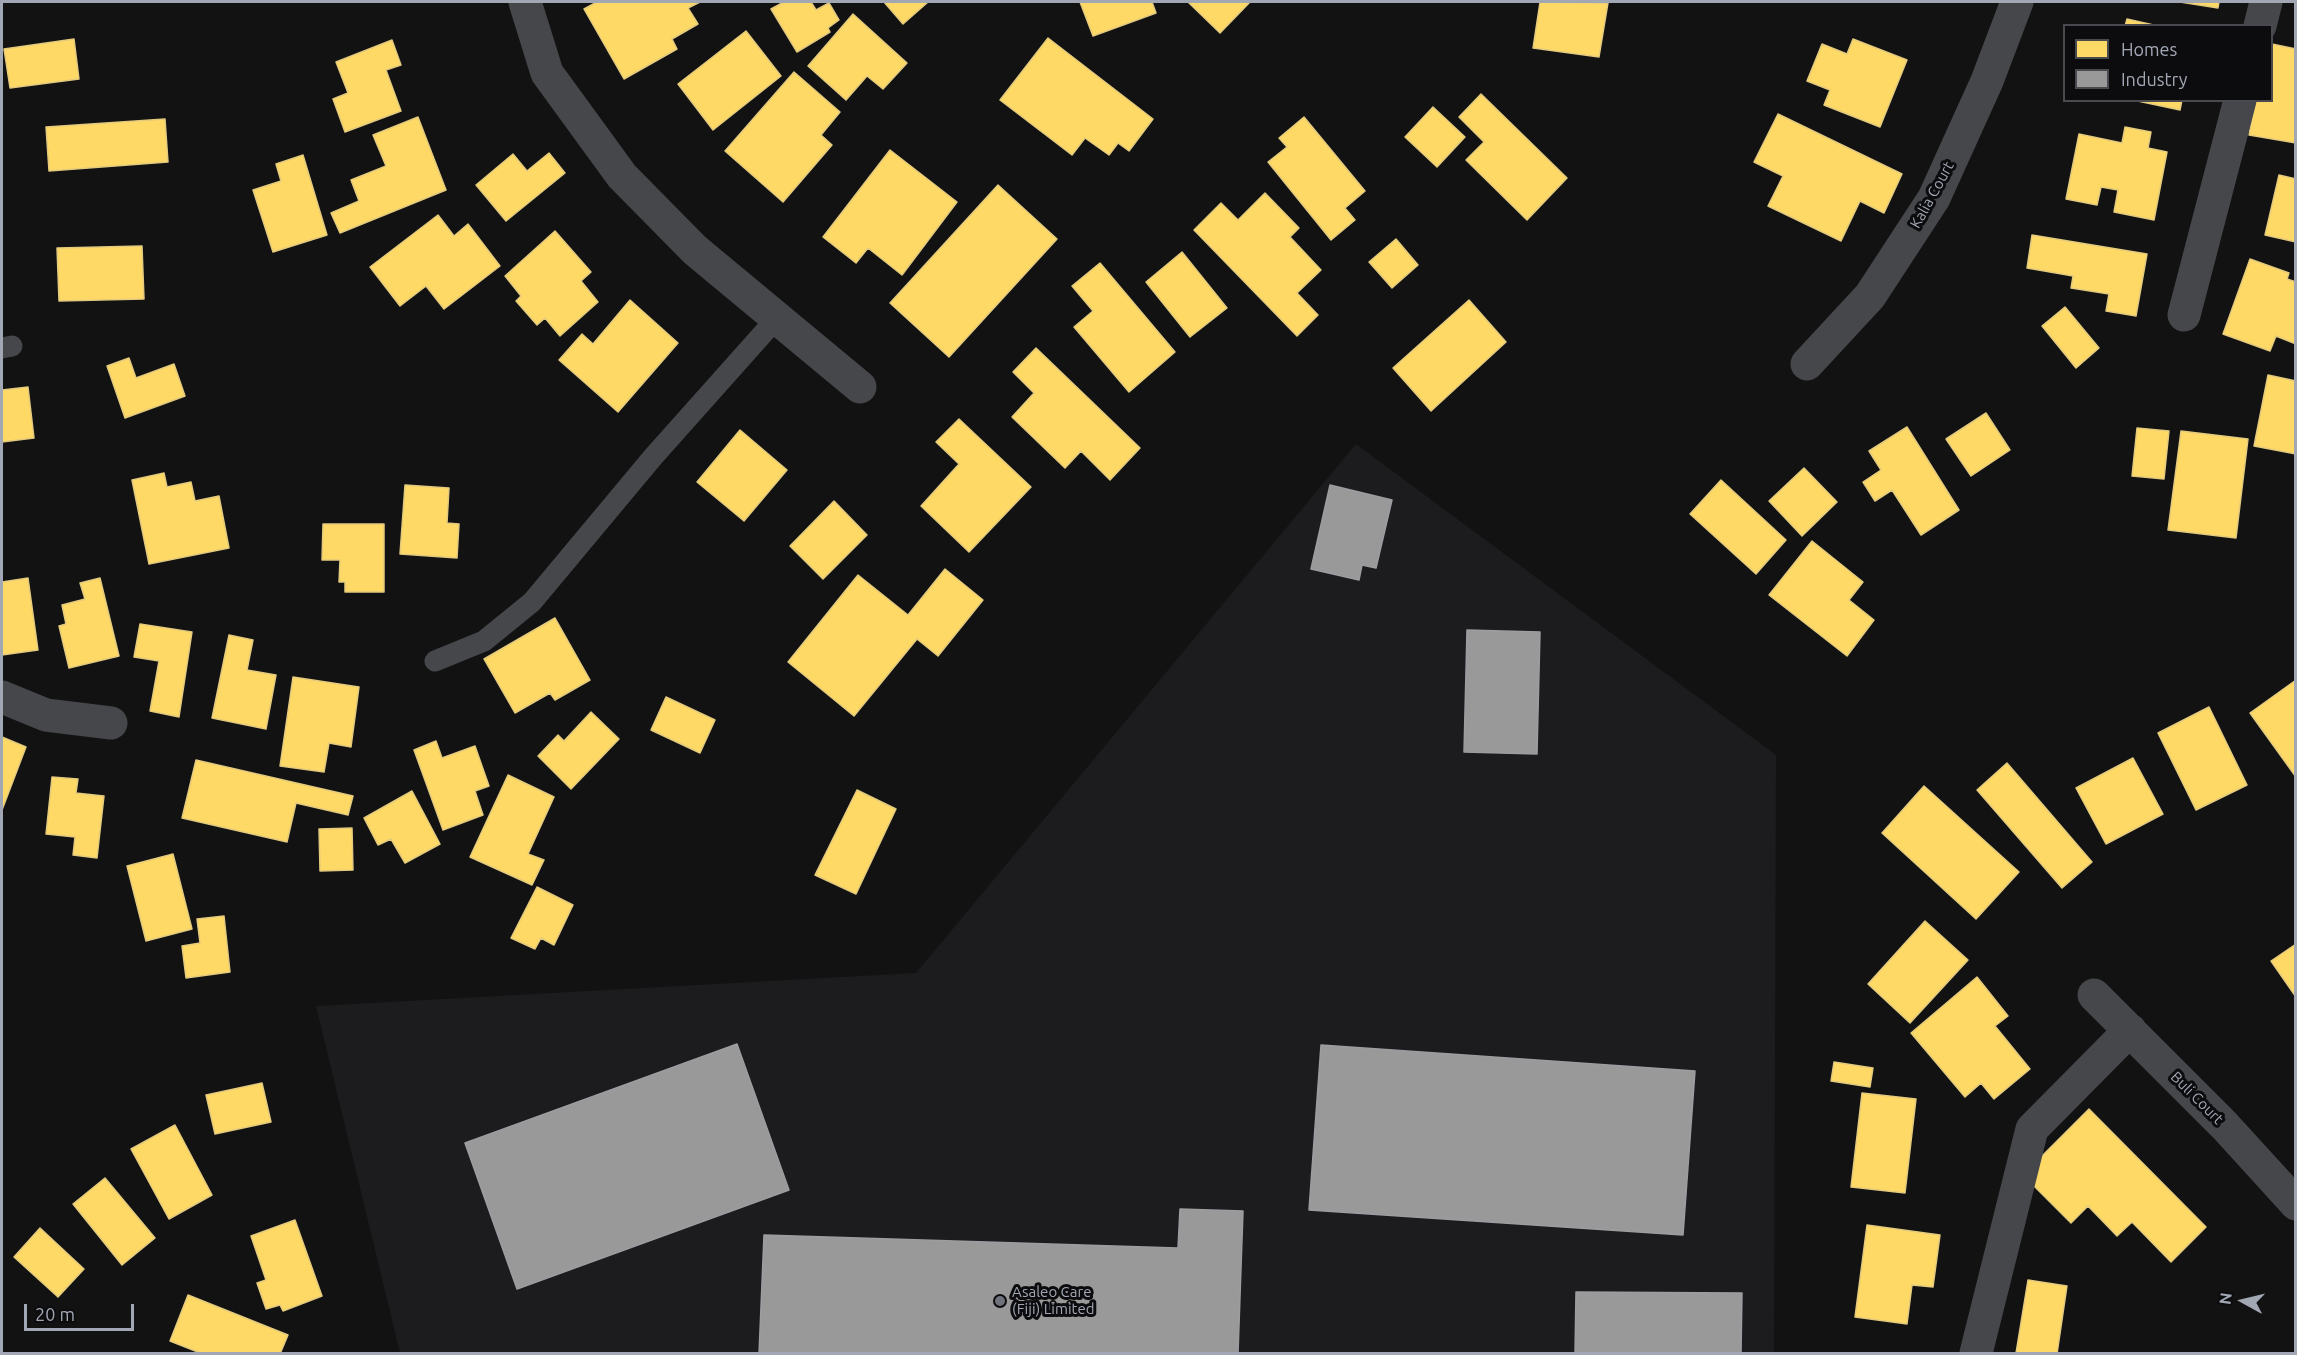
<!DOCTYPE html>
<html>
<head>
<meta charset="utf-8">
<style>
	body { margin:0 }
	#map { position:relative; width:2297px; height:1355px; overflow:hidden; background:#121212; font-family:Ubuntu,sans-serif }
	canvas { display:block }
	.frame { position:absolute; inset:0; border:3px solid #a2a7b4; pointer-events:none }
	.legend { position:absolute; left:2063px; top:24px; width:210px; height:78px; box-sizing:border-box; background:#0c0c0e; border:2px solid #484a50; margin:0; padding:8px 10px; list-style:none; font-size:18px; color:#a2a7b4 }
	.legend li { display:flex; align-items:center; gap:12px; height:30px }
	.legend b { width:30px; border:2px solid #484a50 }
	.north { position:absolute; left:2213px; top:1271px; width:60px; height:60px; -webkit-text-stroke:4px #0c0c0e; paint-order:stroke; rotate:278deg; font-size:16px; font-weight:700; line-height:24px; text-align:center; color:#a2a7b4 }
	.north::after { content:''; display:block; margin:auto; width:21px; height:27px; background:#a2a7b4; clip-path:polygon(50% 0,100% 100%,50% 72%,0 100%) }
	.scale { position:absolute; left:24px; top:1304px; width:110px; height:27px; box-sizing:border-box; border:3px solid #a2a7b4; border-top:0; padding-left:8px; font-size:18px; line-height:21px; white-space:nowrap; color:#a2a7b4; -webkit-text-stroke:4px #0c0c0e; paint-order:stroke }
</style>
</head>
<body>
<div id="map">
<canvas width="2297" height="1355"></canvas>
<div class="frame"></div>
<ul class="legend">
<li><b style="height:16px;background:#ffd966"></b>Homes</li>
<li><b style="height:16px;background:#999"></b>Industry</li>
</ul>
<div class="north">N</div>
<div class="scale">20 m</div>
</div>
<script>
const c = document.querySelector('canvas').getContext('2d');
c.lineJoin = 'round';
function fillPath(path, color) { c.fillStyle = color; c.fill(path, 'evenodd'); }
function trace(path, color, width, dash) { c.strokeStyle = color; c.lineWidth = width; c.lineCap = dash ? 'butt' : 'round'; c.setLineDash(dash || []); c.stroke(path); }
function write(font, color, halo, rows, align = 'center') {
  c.font = font + ' Ubuntu,sans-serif'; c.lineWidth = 6; c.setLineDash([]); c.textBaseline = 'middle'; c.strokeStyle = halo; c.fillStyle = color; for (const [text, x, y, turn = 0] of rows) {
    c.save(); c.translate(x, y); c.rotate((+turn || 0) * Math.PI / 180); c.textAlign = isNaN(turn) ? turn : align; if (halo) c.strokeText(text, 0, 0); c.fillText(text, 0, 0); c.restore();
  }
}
fillPath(new Path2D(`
	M1356 444 1776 755 1774 1353H400L316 1006 916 973Z`), '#1c1c1e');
const homes = new Path2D(`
	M597 2H700L688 8 698 24 672 39 677 49 624 79 584 9Z
	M784 2H811L816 10 829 3 839 20 828 28 830 32 797 52 771 9Z
	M884 2H928L903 24Z
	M1080 2H1152L1156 13 1093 36Z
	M1188 2H1250L1220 33Z
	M1540 2 1608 3 1599 57 1533 48Z
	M2180 2H2219L2218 8Z
	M853 14 907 63 883 89 867 76 846 100 808 66Z
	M2127 19 2158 26H2125Z
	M746 31 781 76 713 130 678 84Z
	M1048 38 1153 119 1129 151 1118 143 1109 155 1085 138 1072 155 1000 100Z
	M74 39 79 79 10 88 4 49Z
	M1853 39 1907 60 1880 127 1824 105 1830 90 1807 81 1822 44 1847 54Z
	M392 40 401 65 386 70 401 111 345 132 333 99 348 93 336 62Z
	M2272 44 2296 49V143L2249 135 2255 100H2272Z
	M794 72 840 112 821 135 832 145 783 202 725 151Z
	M1481 94 1567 178 1527 220 1466 160 1484 142 1459 117Z
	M2133 100H2182L2180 110Z
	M1433 107 1465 137 1437 167 1405 137Z
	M1778 114 1902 174 1884 213 1860 201 1841 241 1768 206 1783 176 1754 162Z
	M418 117 446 190 340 233 331 213 359 201 351 180 386 166 373 135Z
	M1304 117 1365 191 1345 208 1355 220 1331 240 1268 162 1287 147 1279 138Z
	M165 119 168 162 49 171 46 127Z
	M2125 127 2151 132 2148 148 2167 152 2154 220 2114 212 2118 190 2101 187 2097 205 2066 199 2079 134 2122 143Z
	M890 150 957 202 902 275 868 248 856 263 823 237Z
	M549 153 565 173 506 221 476 185 513 154 527 171Z
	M303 155 327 235 273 252 253 190 281 181 276 164Z
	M2279 175 2296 179V242L2265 235Z
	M998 185 1057 239 949 357 890 303Z
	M1265 193 1299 228 1290 237 1321 270 1297 293 1318 315 1297 336 1194 230 1221 203 1238 220Z
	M438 215 454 236 468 224 500 266 444 309 426 286 400 306 370 267Z
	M555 231 591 272 581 281 598 302 560 336 545 318 537 325 516 301 521 296 505 276Z
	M2032 235 2147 254 2136 316 2106 311 2109 294 2071 288 2073 276 2027 268Z
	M1396 239 1418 265 1392 288 1369 262Z
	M142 246 144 299 59 301 57 248Z
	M1182 252 1227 308 1190 337 1146 282Z
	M2250 259 2289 273 2287 279 2296 282V344L2276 336 2270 351 2223 334Z
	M1100 263 1175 352 1129 392 1074 327 1093 311 1072 286Z
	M630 300 678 343 618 412 559 360 582 334 593 344Z
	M1469 300 1506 342 1431 411 1393 368Z
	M2065 307 2099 348 2076 368 2042 326Z
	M1036 348 1140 448 1110 480 1081 451 1065 468 1012 417 1034 393 1013 372Z
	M129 358 136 378 174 364 185 396 125 418 107 366Z
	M2268 375 2296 381V454L2254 446Z
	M28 387 34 438 2 442V390Z
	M1986 413 2010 450 1971 476 1946 439Z
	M959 419 1031 487 969 552 921 506 959 464 936 442Z
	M1907 427 1959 510 1921 535 1892 490 1875 501 1863 482 1881 470 1869 451Z
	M2137 428 2169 431 2164 479 2132 476Z
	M740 430 787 470 744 521 697 482Z
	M2181 431 2248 439 2236 538 2168 530Z
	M1804 468 1837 502 1802 536 1769 501Z
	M164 473 167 487 191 482 195 501 219 496 229 548 149 564 132 480Z
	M1721 480 1786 540 1756 574 1690 514Z
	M405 485 449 488 447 523 459 524 457 558 400 554Z
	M834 501 867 535 823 579 790 546Z
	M323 524H384V592H345V582H339L340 560H322Z
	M1812 541 1863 582 1849 600 1874 620 1847 656 1769 595Z
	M945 569 983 600 938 656 917 639 854 716 788 662 858 575 908 615Z
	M28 578 38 650 2 655V582Z
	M100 578 119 656 69 668 59 626 66 624 62 605 85 599 80 583Z
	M555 618 590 680 555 700 550 693 515 713 484 659Z
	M140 624 192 632 179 717 150 711 159 661 134 657Z
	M229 635 253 640 247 670 276 675 266 729 212 718Z
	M293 677 359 687 351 747 329 743 324 772 280 766Z
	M2296 680V777L2250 713Z
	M666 697 715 720 700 753 651 730Z
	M2209 707 2247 785 2196 810 2158 733Z
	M591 712 619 739 571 789 538 756 558 735 564 741Z
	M2 737 26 747 2 810Z
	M436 741 442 758 475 746 489 786 475 791 483 815 443 830 414 750Z
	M2133 758 2163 814 2106 844 2076 788Z
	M196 760 353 796 348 815 296 803 287 842 182 818Z
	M2007 763 2092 862 2062 888 1977 790Z
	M508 775 554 797 528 854 544 860 532 885 470 857Z
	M52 777 78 779 76 793 104 796 97 858 73 855 75 837 46 834Z
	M1924 786 2019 872 1976 919 1882 833Z
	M857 790 896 809 856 894 815 875Z
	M412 791 440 844 405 863 391 839 378 845 364 818Z
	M352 828 353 870 320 871 319 829Z
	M173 854 192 929 146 941 127 866Z
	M537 887 573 905 554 945 541 938 535 949 511 938Z
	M224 916 230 972 186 978 182 946 200 943 197 919Z
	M1925 921 1968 960 1910 1023 1868 984Z
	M2296 944V997L2271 961Z
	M1977 977 2008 1016 1995 1026 2030 1069 1994 1099 1981 1083 1965 1097 1911 1033Z
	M1834 1062 1873 1068 1870 1087 1831 1081Z
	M262 1083 271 1122 215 1134 206 1095Z
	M1862 1093 1916 1099 1905 1193 1851 1187Z
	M2089 1109 2206 1227 2171 1262 2132 1222 2117 1236 2088 1206 2071 1223 2023 1175Z
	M175 1125 212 1195 169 1219 131 1149Z
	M105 1178 155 1238 122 1265 73 1204Z
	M295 1220 322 1296 283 1311 280 1305 266 1309 257 1283 266 1280 251 1236Z
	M1867 1225 1940 1235 1933 1287 1912 1285 1907 1324 1855 1317Z
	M40 1228 84 1269 58 1297 14 1257Z
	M2028 1280 2067 1286 2057 1354 2016 1353Z
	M188 1295 288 1335 280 1354H203L170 1341Z`);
fillPath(homes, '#ffd966');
trace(homes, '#e3ca7d', 1.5);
const industry = new Path2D(`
	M1330 485 1392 500 1376 568 1362 565 1359 580 1311 569Z
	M1467 630 1540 632 1537 754 1464 752Z
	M737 1044 789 1190 517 1289 465 1143Z
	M1321 1045 1695 1071 1683 1235 1309 1210Z
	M1180 1209 1243 1211 1238 1354H759L764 1235 1178 1248Z
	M1576 1292 1742 1293 1741 1354H1575Z`);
fillPath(industry, '#999');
trace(industry, '#9c9da1', 1.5);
trace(new Path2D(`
	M2 348 12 346
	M435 661 484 641 532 602 653 457 776 319`), '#46474b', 21);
trace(new Path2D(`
	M525 2 547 73 622 176 695 250 860 387
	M2260 26 2266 2
	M2184 315 2240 100
	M1807 364 1870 296 1934 198 1987 81 2017 2
	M2 697 46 715 111 723
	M2094 995 2225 1126 2296 1204
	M1976 1353 2032 1129 2130 1030`), '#46474b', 33);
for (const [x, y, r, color] of [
	[1000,1301,6,"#70737b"]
]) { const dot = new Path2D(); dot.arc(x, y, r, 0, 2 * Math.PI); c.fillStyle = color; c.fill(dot); trace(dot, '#0c0c0e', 2); }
write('15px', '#a2a7b4', '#0c0c0e', [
	["Kalia Court",1932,195,-61],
	["Buli Court",2197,1098,45]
]);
write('15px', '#a2a7b4', '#0c0c0e', [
	["Asaleo Care",1012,1292],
	["(Fiji) Limited",1012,1309]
], 'left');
</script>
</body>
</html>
